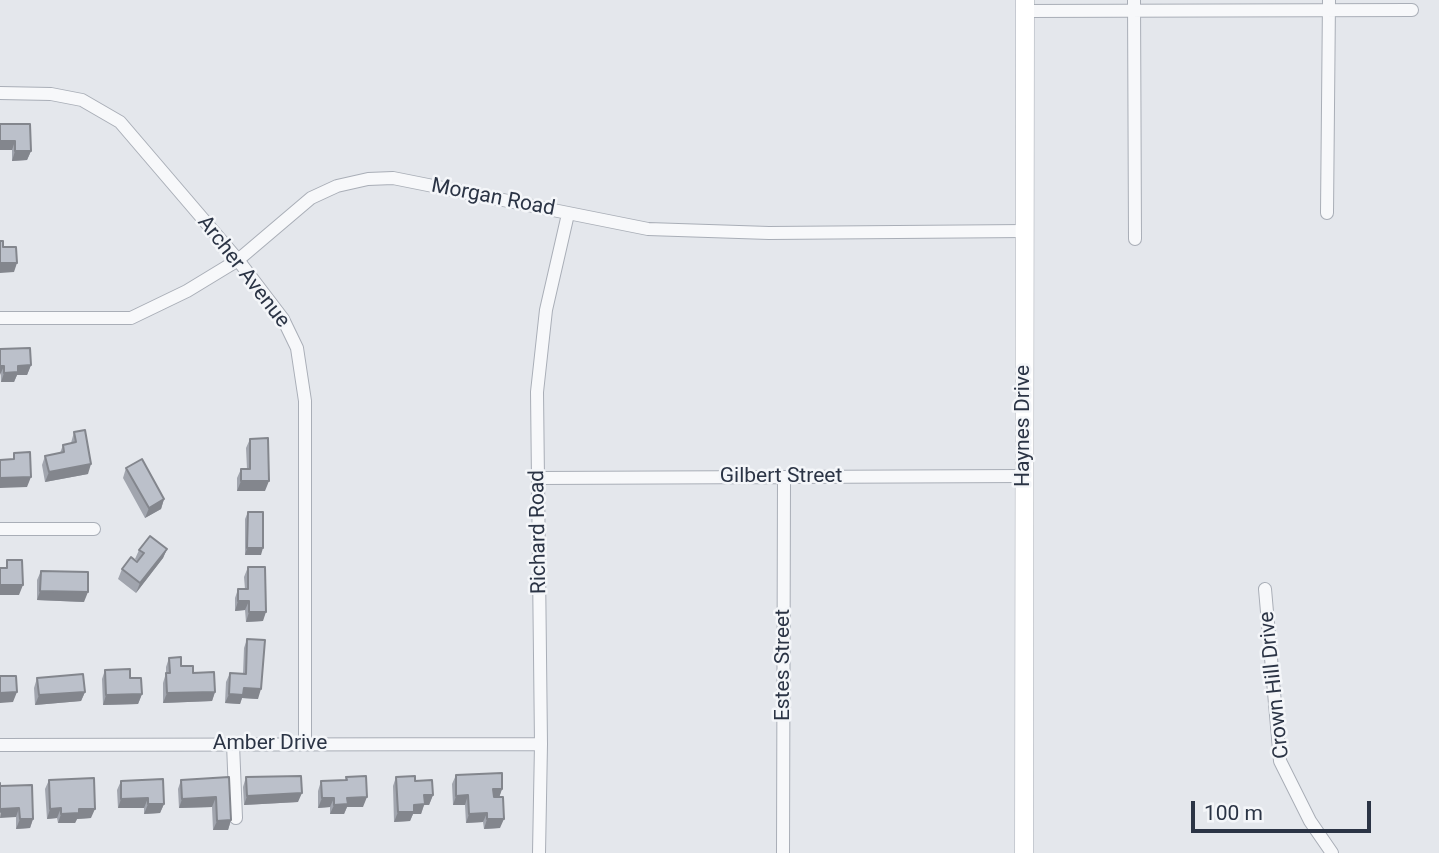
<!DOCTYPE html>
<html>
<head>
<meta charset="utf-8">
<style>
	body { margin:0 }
	#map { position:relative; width:1439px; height:853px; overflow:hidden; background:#e4e7ec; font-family:Roboto,sans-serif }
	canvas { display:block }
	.scale { position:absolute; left:1191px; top:801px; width:180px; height:32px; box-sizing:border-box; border:4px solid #2b3445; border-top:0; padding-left:9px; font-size:21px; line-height:24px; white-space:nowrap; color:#2b3445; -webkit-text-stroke:5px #f4f6f9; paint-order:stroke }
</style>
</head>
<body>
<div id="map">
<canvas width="1439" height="853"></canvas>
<div class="scale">100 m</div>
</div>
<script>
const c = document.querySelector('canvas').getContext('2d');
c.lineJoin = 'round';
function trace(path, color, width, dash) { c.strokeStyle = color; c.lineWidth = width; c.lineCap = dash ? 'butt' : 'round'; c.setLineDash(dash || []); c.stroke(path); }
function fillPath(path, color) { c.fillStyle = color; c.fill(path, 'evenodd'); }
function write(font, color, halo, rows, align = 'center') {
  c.font = font + ' Roboto,sans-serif'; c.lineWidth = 5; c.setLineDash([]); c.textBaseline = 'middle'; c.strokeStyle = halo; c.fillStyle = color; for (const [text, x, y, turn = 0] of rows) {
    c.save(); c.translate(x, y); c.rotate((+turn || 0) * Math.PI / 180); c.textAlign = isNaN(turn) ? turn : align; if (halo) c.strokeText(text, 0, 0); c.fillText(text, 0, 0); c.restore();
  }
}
const street = new Path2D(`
	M1134 0 1135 239
	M1025 11 1412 10
	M0 93 51 94 82 100 120 122 238 260 283 319 297 348 305 401V744
	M1327 213 1329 0
	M0 318H131L187 291 238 260 311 198 337 186 368 179 393 178 648 229 769 233 1026 231
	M538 478 1024 476
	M0 529H94
	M1265 589 1280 761 1310 821 1332 853
	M233 744 236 818
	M0 745 541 744
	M539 853 541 744 537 392 546 310 568 214
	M783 853 784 477`);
const secondary = new Path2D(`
	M1024 853 1025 0`);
trace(street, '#a9aeb7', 14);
trace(secondary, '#a9aeb7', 19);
trace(street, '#f7f8fa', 12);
trace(secondary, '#fff', 18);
fillPath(new Path2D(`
	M0 124 31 151 27 160 12 161V150H0Z
	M0 349 31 365 27 375H17L14 382H1Z
	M74 432 88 474 45 482 42 465 45 456 60 453 63 445 71 443Z
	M250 439 265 491H237V478L241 469H247L246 448Z
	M126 468 164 499 161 509 145 518 123 478Z
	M248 512 261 555H245V519Z
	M167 549 163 558 136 593 118 579 122 569 138 561 135 559 139 550Z
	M248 567 263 621 246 622 245 610 235 611V598L238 589H245L244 577Z
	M41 571 84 602 37 600V580Z
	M247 639 258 699 242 698 240 704 225 703 226 682 230 673 243 674 244 648Z
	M169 658 215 692 212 701 163 703V683L166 673V667Z
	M105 670 130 678 142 694 138 704 103 705 102 679Z
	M37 678 85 692 81 701 35 705 34 688Z
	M456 775 502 789 499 797 500 828 484 829 483 822 466 823 465 805H453L452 784Z
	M229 777 231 820 228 830H213L212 807 179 808 178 789 181 780Z
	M246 777 298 802 244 805 243 787Z
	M346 777 363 807H347L344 814H330V807L318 808V791L321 781 345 780Z
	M396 777 415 781 433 795 429 805H424L421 814H413L410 821 394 822 393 786Z
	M49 780 91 818 77 819 75 823H58L57 818 47 819 45 789Z
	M121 781 164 804 160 813 144 814V808H118L117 790Z
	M0 786 33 819 30 828 16 829V817Z`), '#a1a5ae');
fillPath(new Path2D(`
	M0 141H15L12 150H0Z
	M15 151H31L27 160 12 161Z
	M0 263H17L14 272 0 273Z
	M31 365 27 375H17L14 382H1L4 373 18 366Z
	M0 366H4L0 375Z
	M91 464 88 474 45 482 49 472Z
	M31 477 27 487 0 488V478Z
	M241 481H269L265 491H237Z
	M164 499 161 509 145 518 149 508Z
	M247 548H263L261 555H245Z
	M167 549 163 558 136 593 140 583Z
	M0 585H23L19 595H0Z
	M40 591 88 592 84 602 37 600Z
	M238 601H249L245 610 235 611Z
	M249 612H266L263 621 246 622Z
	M244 688 261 689 258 699 242 698 240 704 225 703 229 694Z
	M17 692 13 702 0 703V693Z
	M85 692 81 701 35 705 39 695Z
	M215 692 212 701 163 703 167 693Z
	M142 694 138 704 103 705 106 695Z
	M493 789H502L499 798 490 799Z
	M302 793 298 802 244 805 247 796Z
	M424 795H433L429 805H424L421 814H413L410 821 394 822 398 812 414 805Z
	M468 795 465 805H453L456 796Z
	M216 797 212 807 179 808 182 799Z
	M367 797 363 807H347L344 814H330L334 805 347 798Z
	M148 798 144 808H118L121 799Z
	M322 798H334L330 807 318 808Z
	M148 804H164L160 813 144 814Z
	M19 808 16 817 0 818 1 809Z
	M61 808 57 818 47 819 50 809Z
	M79 809H95L91 818 77 819 75 823H58L61 814Z
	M487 813 483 822 466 823 469 814Z
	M20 819H33L30 828 16 829Z
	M487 819H504L500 828 484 829Z
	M231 820 228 830H213L217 821Z`), '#83868d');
const building = new Path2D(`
	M0 124H30L31 151H15V141H0Z
	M0 241H3V247H16L17 263H0Z
	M30 348 31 365 18 366V372L4 373V366H0V349Z
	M85 430 91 464 49 472 45 456 64 452 63 445 76 442 74 432Z
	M268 438 269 481H241V469H250V439Z
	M30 452 31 477 0 478V460L14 459V453Z
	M142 459 164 499 149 508 126 468Z
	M248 512H263V548H247Z
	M150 536 167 549 140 583 122 569 131 557 137 562 144 553 139 550Z
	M7 560H22L23 585H0V568H7Z
	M248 567H265L266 612H249V601H238V589H248Z
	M41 571 88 572V592L40 591Z
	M247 639 265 640 261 689 244 688 243 695 229 694 230 673 246 674Z
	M181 657V666H193V673L214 672 215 692 167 693 166 673H170L169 658Z
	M130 669V678H141L142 694 106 695 105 670Z
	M83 674 85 692 39 695 37 678Z
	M0 676H16L17 692 0 693Z
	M502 773V789H493L494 797H503L504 819H487V813L469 814 468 795 456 796V775Z
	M301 776 302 793 247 796 246 777Z
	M366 776 367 797 347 798 348 804 334 805V798H322L321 781 347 780 346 777Z
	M415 776V781L432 780 433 795H424L425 804 414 805V812H398L396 777Z
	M229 777 231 820 217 821 216 797 182 799 181 780Z
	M94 778 95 809H79V813L61 814V808L50 809 49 780Z
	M163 779 164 804H148V798L121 799V781Z
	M0 783V786L32 785 33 819H20L19 808 1 809 0 812Z`);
fillPath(building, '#bbc0ca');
trace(building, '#83868d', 2);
write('21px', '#2b3445', '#f4f6f9', [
	["Morgan Road",493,198,11],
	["Archer Avenue",243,272,52],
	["Haynes Drive",1024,426,-90],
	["Gilbert Street",781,477],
	["Richard Road",539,532,-91],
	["Estes Street",784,665,-90],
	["Crown Hill Drive",1275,685,-96],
	["Amber Drive",270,744]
]);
</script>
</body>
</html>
